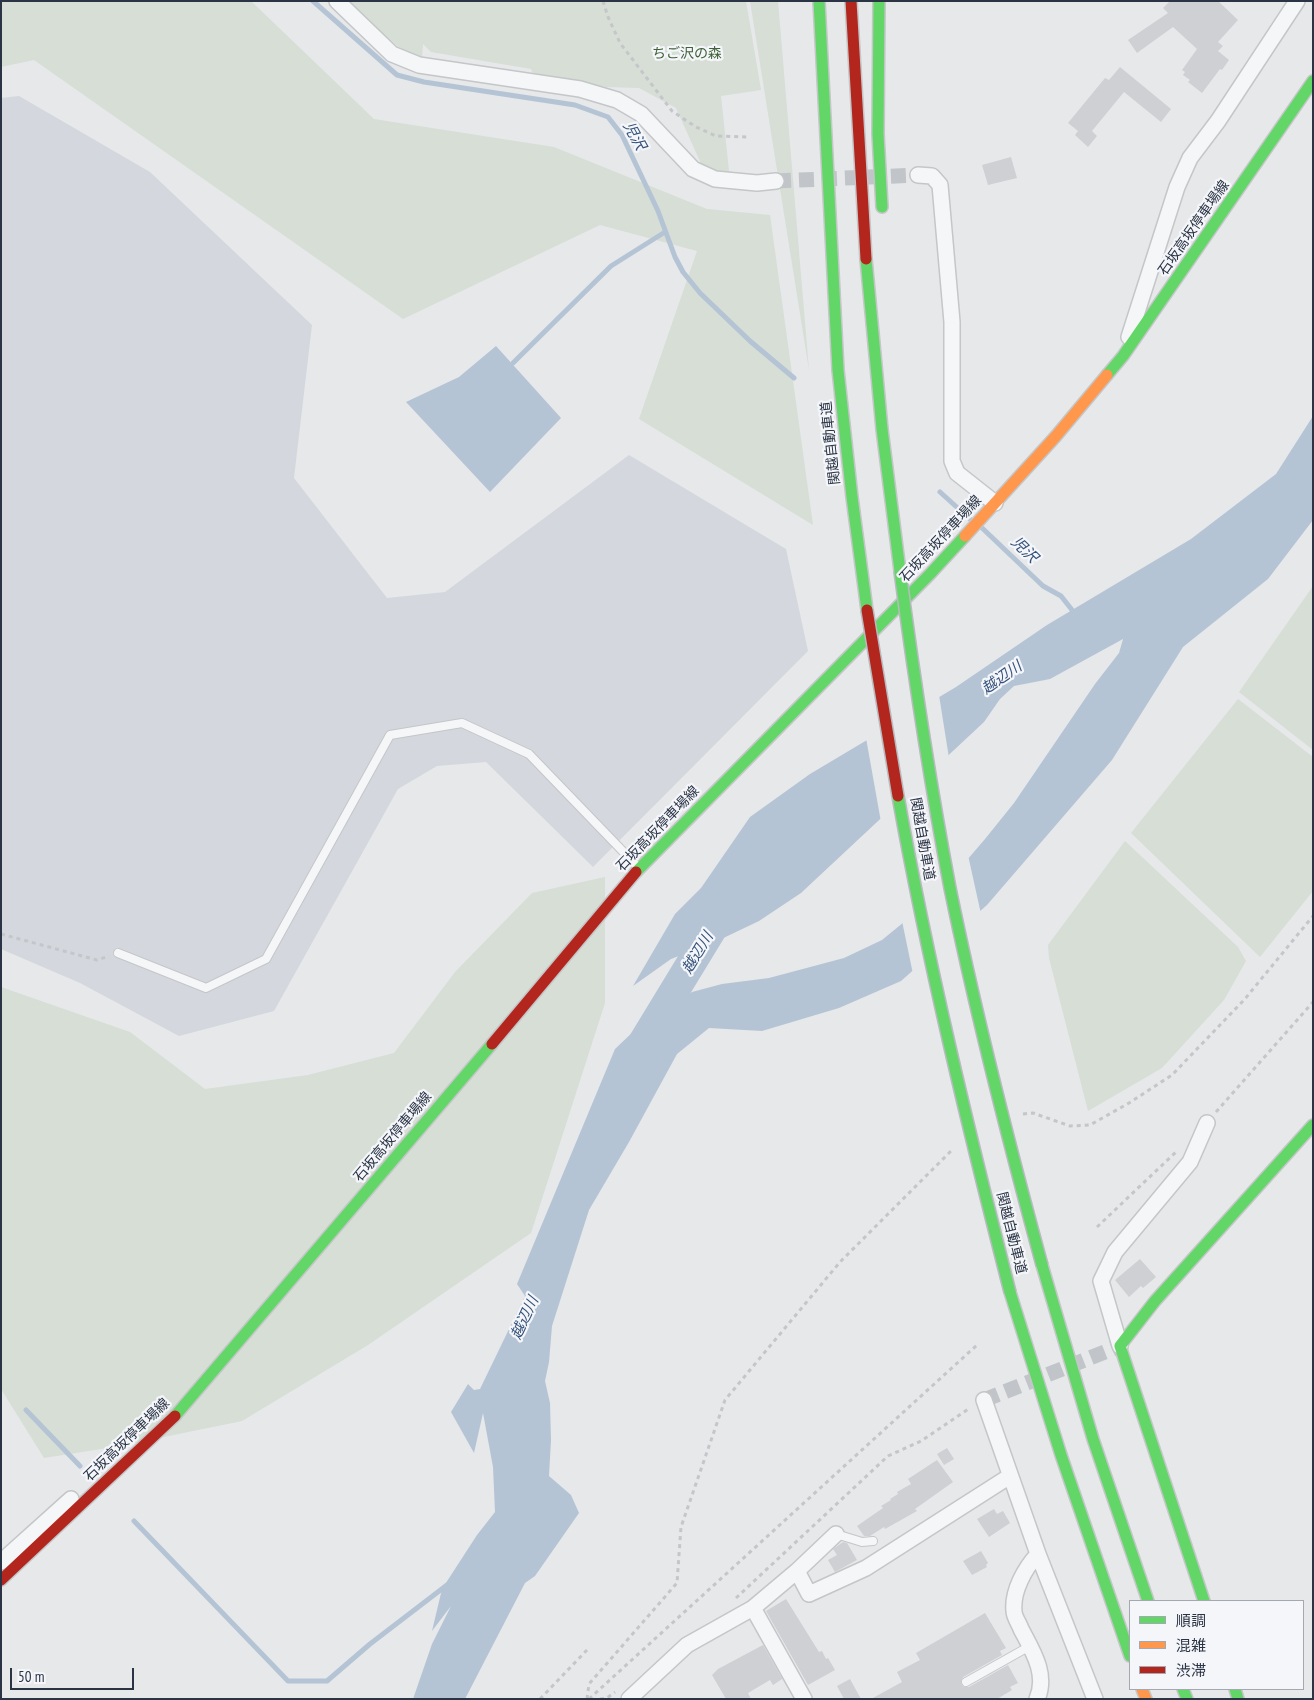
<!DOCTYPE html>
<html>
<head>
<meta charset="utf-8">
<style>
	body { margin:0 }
	#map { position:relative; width:1314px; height:1700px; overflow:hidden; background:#e6e8ea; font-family:"PT Sans Narrow","Noto Sans JP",sans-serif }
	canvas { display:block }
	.frame { position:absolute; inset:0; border:2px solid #2b3445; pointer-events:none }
	.legend { position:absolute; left:1129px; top:1600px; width:175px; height:90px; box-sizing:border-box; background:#f4f6f9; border:1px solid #a4a8b1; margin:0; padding:6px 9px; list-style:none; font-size:15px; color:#2b3445 }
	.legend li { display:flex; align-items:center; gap:10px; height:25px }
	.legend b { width:25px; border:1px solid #a4a8b1 }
	.scale { position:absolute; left:10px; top:1668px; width:124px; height:22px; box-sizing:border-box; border:2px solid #2b3445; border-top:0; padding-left:6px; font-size:15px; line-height:18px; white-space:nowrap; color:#2b3445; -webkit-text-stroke:4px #f4f6f9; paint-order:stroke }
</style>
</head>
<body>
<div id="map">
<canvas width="1314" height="1700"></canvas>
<div class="frame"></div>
<ul class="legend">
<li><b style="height:6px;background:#63d668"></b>順調</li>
<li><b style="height:6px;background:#ff974d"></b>混雑</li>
<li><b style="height:6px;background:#b3261e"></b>渋滞</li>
</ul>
<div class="scale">50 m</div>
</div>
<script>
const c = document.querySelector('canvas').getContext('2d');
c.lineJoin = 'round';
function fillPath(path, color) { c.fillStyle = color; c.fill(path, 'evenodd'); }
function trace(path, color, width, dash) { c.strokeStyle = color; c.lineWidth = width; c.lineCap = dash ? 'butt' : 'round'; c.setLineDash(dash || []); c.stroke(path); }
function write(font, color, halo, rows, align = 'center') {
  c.font = font + ' "PT Sans Narrow","Noto Sans JP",sans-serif'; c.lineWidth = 4.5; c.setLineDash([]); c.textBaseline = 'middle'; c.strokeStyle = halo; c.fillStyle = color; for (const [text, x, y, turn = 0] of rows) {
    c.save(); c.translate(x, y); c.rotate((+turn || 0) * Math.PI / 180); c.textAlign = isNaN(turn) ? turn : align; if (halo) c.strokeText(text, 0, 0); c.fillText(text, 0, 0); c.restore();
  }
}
fillPath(new Path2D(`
	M19 96 150 172 312 325 294 478 387 598 445 592 629 455 786 549 808 651 593 867 486 762 437 766 398 789 274 1011 179 1036 80 983 1 949V98Z`), '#d4d7dd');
fillPath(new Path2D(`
	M1 1H251L374 119 554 147 707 209 770 215 813 525 639 419 697 251 600 225 403 319 34 60 1 67Z
	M345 1H746L761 90 721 96 729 171 734 174 703 168 676 108 639 88 606 87 533 74 531 69 431 52 423 44 422 59 400 48Z
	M750 1H778L809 370Z
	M1313 586V750L1239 692Z
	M1238 699 1313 757V891L1260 957 1131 833Z
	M1125 841 1238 947 1246 961 1224 1000 1162 1068 1088 1111 1049 958 1048 945Z
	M605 877V1003L531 1233 368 1345 242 1421 120 1446 44 1458 1 1389V987L130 1032 205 1089 308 1075 394 1053 455 972 532 893Z`), '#d6ded6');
fillPath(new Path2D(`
	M496 346 561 418 490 492 406 402 459 377Z
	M1313 416V520L1268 579 1183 647 1112 760 987 905 901 981 839 1008 762 1031 709 1028 677 1054 629 1142 589 1210 552 1326 549 1362 545 1381 550 1403 551 1440 549 1476 571 1495 579 1513 535 1576 525 1583 465 1699H413L432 1644 451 1606 432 1631 442 1589 477 1535 495 1512 493 1467 483 1413 474 1453 451 1412 468 1384 474 1390 480 1389 525 1296 517 1284 615 1049 636 1029 692 992 722 984 769 978 844 958 882 940 937 895 985 839 1014 803 1095 684 1119 653 1123 639 1050 679 1014 686 1000 699 984 722 801 893 759 921 715 942 671 959 633 986 675 914 701 888 750 817 810 774 956 687 1047 625 1191 539 1276 474Z`), '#b4c4d5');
fillPath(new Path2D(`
	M939 695 949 758 881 822 866 738Z
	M968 855 981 914 913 974 902 921 936 893Z`), '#e6e8ea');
trace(new Path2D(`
	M313 1 397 75 424 82 575 105 608 117 622 135 658 211 675 257 683 272 700 293 750 341 794 378
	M513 363 611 266 665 232
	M940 492 971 520
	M980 526 1043 586 1061 596 1076 615
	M26 1410 80 1466
	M134 1521 288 1681H327L370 1644 447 1585`), '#b4c4d5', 5);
trace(new Path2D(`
	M639 1049 723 911`), '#b4c4d5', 30);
fillPath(new Path2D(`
	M1170 1H1218L1238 20 1218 42 1223 46 1218 51 1229 60 1222 70 1220 69 1202 93 1188 82 1190 80 1183 75 1185 72 1182 70 1197 49 1173 27 1137 53 1128 40 1168 13 1163 8Z
	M1120 67 1171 109 1161 122 1124 92 1092 131 1097 136 1088 147 1075 135 1078 131 1068 123 1105 78 1109 80Z
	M1011 157 1017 178 988 185 982 165Z
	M1140 1259 1156 1277 1143 1288 1141 1286 1129 1297 1115 1280Z
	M947 1448 954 1459 944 1465 937 1454Z
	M937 1460 953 1482 915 1509 917 1511 885 1529 884 1527 870 1536H864L857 1526 883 1508 881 1506 891 1500 890 1499 898 1494 897 1492 911 1484 908 1479Z
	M994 1509 997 1514 1003 1511 1010 1523 989 1537 977 1519Z
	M843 1542 847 1543 857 1560 835 1572 828 1560 837 1555 833 1549Z
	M981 1551 988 1563 986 1565 987 1567 972 1575 963 1561Z
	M786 1599 819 1652 822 1651 826 1659 828 1658 835 1670 808 1685 766 1611Z
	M985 1613 1006 1648 1000 1651 1002 1655 963 1677 961 1684 964 1687H969L1008 1665 1018 1683 1010 1687 1012 1690 997 1699H871L902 1682 897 1672 920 1660 916 1653Z
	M763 1645 784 1682 782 1679 773 1685 770 1680 748 1693 751 1699H726L712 1675 718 1669Z
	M850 1679 861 1699H844L837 1686Z`), '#ced0d3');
trace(new Path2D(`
	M776 181 918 175
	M984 1400 1120 1346`), '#c1c4c9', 15, [15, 8]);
const lane = new Path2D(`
	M118 953 206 988 266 959 390 735 462 723 529 754 637 866
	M836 1534 862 1542 873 1541
	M966 1682 1030 1646`);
const street = new Path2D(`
	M337 1 392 54 419 65 580 89 617 100 641 114 693 169 715 179 757 183 776 181
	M918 175 932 176 940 185 952 322V461L957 473 995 503
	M1129 337 1177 187 1190 158 1218 121 1297 1
	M1120 1346 1101 1281 1115 1252 1190 1162 1207 1123
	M984 1400 1038 1554C1025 1568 1012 1591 1014 1611 1014 1617 1019 1623 1021 1629 1032 1650 1048 1674 1037 1699
	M1038 1554 1095 1699
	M1 1562 71 1499
	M797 1571 836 1534
	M629 1699 687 1645 753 1608
	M804 1699 753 1608 797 1571 809 1594 866 1568 1010 1476`);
const fast = new Path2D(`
	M819 1 838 370 852 497 867 610
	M879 1 878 134 882 207
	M866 259 882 429 900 571
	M1107 375 1123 356 1313 81
	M636 872 930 574 965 536
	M1042 1265 1093 1439 1148 1601
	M1010 1292 1061 1455 1130 1656
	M175 1416 492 1044
	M1204 1601 1120 1346 1155 1301 1313 1125
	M1183 1689 1187 1699
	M1235 1689 1238 1699`);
const slow = new Path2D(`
	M965 536 1056 436 1107 375
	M1142 1689 1146 1699`);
const jam = new Path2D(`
	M851 1 866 259
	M492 1044 636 872
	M1 1580 175 1416`);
trace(lane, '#c4c6c8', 10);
trace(street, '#c4c6c8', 18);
trace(fast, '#c4c6c8', 14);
trace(slow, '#c4c6c8', 14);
trace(jam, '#c4c6c8', 14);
trace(new Path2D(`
	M603 1 608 17 620 43 672 111 696 127 716 136 750 137
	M1 934 97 960 109 956
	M1216 1112 1313 1002
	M1023 1114 1033 1113 1070 1126 1090 1125 1129 1103 1172 1075 1244 1000 1313 916
	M1097 1227 1176 1152
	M736 1598 888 1456 921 1441 970 1408
	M540 1699 587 1650
	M587 1699 589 1684 677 1583 681 1527 725 1400 840 1262 953 1149
	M589 1699 977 1345
	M600 1699 607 1698 615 1692`), '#c5c6ca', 3, [4, 4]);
trace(lane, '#f5f6f7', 8);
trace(street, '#f5f6f7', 15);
trace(fast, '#63d668', 11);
trace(slow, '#ff974d', 11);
trace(jam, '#b3261e', 11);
const fastBridge = new Path2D(`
	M900 571C914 677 930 783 950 888 976 1015 1008 1140 1042 1265
	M898 796C928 963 968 1128 1010 1292`);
const jamBridge = new Path2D(`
	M867 610 898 796`);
trace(fastBridge, '#b8bbbf', 14, []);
trace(jamBridge, '#b8bbbf', 14, []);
trace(fastBridge, '#63d668', 11);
trace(jamBridge, '#b3261e', 11);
write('14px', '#3f6138', '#f4f6f9', [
	["ちご沢の森",687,54]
]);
write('14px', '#2b3445', '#f4f6f9', [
	["石坂高坂停車場線",1194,228,-55],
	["関越自動車道",831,443,-96],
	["石坂高坂停車場線",941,539,-47],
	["石坂高坂停車場線",658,829,-46],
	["関越自動車道",922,839,80],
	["石坂高坂停車場線",393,1137,-50],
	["関越自動車道",1011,1233,76],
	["石坂高坂停車場線",127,1440,-44]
]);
write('italic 15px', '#34527a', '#f4f6f9', [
	["児沢",634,136,61],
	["児沢",1024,550,44],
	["越辺川",1002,678,-35],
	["越辺川",698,953,-59],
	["越辺川",525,1318,-65]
]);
</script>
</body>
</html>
